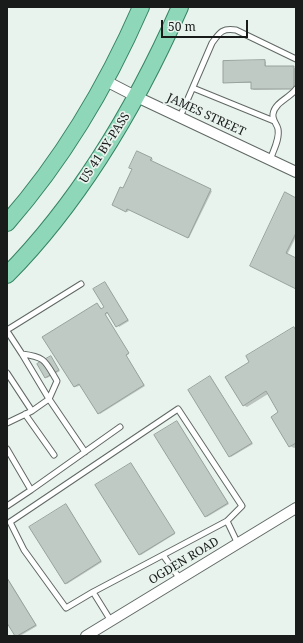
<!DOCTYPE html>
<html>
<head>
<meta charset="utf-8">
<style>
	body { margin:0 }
	#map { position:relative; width:303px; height:643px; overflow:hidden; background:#e9f3ee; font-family:"Noto Serif",serif }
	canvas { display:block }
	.frame { position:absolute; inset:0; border:8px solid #181b1a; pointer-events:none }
	.scale { position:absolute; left:161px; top:20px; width:87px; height:18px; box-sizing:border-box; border:2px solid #181b1a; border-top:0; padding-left:5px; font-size:12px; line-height:14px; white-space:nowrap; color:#181b1a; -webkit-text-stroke:3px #e9f3ee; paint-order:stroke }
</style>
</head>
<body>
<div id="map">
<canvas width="303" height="643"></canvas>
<div class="frame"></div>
<div class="scale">50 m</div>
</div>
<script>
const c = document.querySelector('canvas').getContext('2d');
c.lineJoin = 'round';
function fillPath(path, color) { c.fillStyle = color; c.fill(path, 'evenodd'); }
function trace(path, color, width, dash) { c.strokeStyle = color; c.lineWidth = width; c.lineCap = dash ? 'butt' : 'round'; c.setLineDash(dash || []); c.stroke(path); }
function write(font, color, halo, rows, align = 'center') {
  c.font = font + ' "Noto Serif",serif'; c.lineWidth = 3.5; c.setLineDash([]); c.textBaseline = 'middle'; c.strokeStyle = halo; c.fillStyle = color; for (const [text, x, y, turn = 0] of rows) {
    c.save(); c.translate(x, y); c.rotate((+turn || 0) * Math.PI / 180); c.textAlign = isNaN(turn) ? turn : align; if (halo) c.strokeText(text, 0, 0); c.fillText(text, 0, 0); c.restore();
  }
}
fillPath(new Path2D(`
	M265 61 266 62V67L295 68V89L254 90 252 89V83H226Z
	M138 152 153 159 151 162 212 191 189 238 129 209 128 212 113 204 124 189 133 169Z
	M296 199V237L287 255 296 259V288L251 266Z
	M105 283 129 321 119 327 109 313 105 315 129 354 126 356 145 386 100 414 81 385 76 387H74L97 304 102 309 106 307Z
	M294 328 296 329V447L294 448 290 446 280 413 268 394 247 407 243 405 251 363Z
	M51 357 60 371 47 378 46 377Z
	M210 377 253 444 231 457 230 456Z
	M177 422 229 504 207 517 206 516Z
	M131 464 175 534 141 555 139 554Z
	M67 506 102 562 67 584 65 583Z
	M7 577 37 626 20 636H16L7 622Z`), '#0003');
const building = new Path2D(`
	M265 60V66H294V89H251V82L223 83V61Z
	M137 151 152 158 150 160 211 189 188 238 127 209 126 212 112 205 120 187 123 188 132 169 129 168Z
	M285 192 296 198V233L286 253 296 258V289L250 266Z
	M105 282 128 320 116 327 107 312 105 314 129 353 126 355 144 385 98 414 79 384 74 387 42 337 97 303 101 309 104 307 93 289Z
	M294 327 296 331V443L289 447 271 417 278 412 266 391 243 406 225 377 249 362 246 356Z
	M51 356 59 370 45 378 37 364Z
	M210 376 252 443 229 457 188 390Z
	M177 421 228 503 205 517 154 435Z
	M131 463 175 533 139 555 95 485Z
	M66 504 101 561 65 584 29 527Z
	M7 578 36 625 17 636H15L7 623Z`);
fillPath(building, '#c0cac4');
trace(building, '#98a19c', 1);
const lane = new Path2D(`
	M193 88 274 121
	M180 117 212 43C220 32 222 28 236 30L296 59
	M270 160C273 151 280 139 278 129 277 124 272 120 273 114 275 102 290 98 296 89
	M7 330 81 284
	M7 331 22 354C46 357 45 361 57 381L49 399 85 452
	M7 373 32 411
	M25 414 54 455
	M7 423 32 411 49 399 22 354
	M7 449 31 490 7 506
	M31 490 120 427
	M163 555 227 521
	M93 592 66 608 24 550 10 522 178 409 242 506 227 521 238 544
	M111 621 93 592 163 555 180 579`);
const street = new Path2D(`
	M106 81 137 97 296 172
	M86 636 296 508`);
const primary = new Path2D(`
	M7 223C63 159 107 85 141 7
	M7 275C82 199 137 104 180 7`);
trace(lane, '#606964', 7);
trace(street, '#606964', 12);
trace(primary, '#358463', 18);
trace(lane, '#fff', 5);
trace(street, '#fff', 10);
trace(primary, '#8fd7b9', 16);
write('12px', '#181b1a', '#e9f3ee', [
	["JAMES STREET",206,115,25],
	["US 41 BY-PASS",105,148,-57],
	["OGDEN ROAD",184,561,-31]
]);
</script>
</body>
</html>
